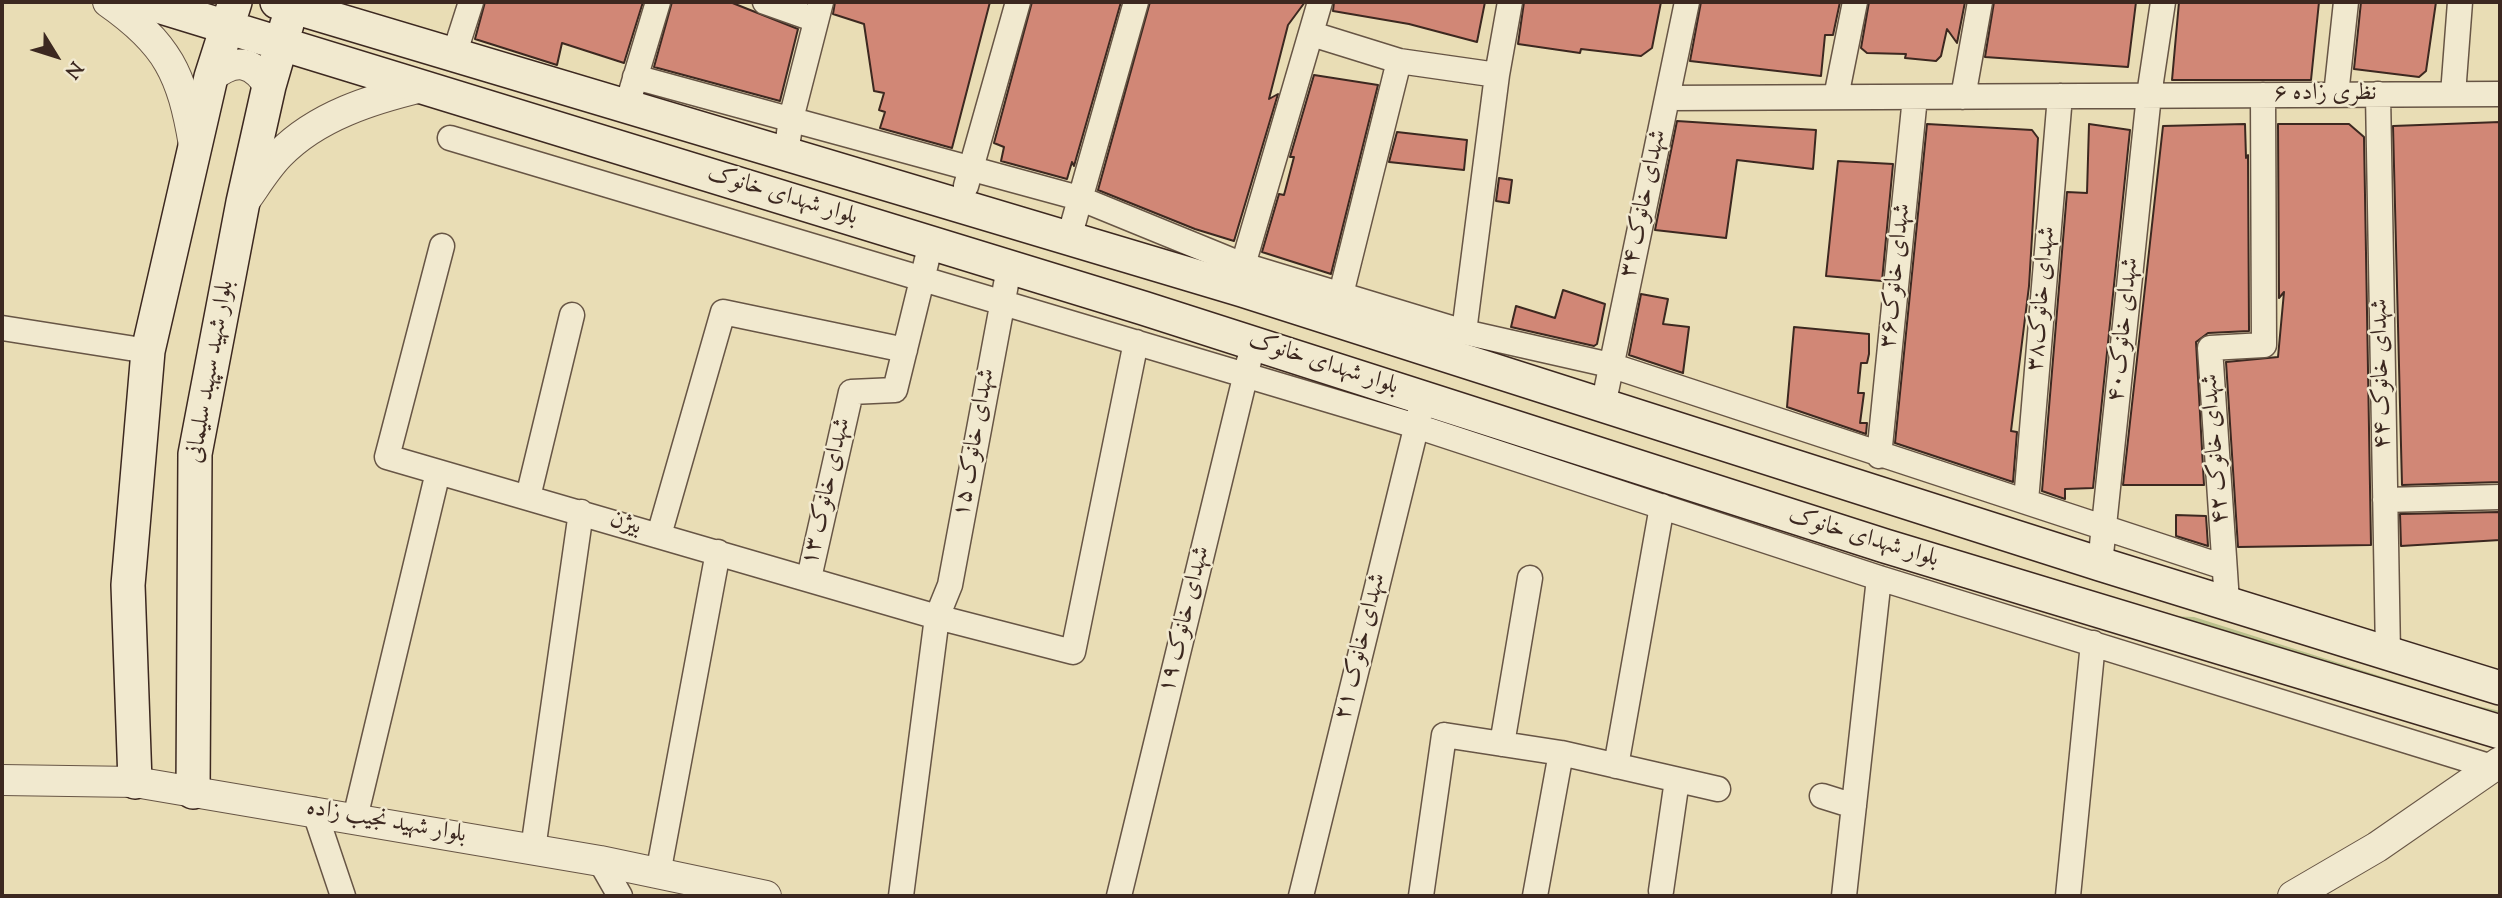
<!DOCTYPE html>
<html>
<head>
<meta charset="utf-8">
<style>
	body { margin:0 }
	#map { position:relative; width:2502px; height:898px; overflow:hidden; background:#e9ddb5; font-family:"Sorts Mill Goudy",serif }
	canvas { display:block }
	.frame { position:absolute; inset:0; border:4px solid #3c2820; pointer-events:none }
	.north { position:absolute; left:21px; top:21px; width:70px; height:70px; -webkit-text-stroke:5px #f1e9cf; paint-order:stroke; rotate:128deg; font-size:19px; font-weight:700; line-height:28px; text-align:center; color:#3c2820 }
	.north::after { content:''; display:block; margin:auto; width:24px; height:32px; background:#3c2820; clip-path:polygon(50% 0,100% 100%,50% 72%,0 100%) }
</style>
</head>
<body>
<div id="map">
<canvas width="2502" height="898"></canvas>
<div class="frame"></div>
<div class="north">N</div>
</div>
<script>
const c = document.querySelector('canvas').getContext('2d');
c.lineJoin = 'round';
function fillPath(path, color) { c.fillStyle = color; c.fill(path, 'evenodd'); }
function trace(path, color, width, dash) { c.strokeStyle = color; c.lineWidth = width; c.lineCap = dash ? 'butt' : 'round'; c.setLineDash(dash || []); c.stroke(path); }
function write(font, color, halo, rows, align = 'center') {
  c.font = font + ' "Sorts Mill Goudy",Amiri,serif'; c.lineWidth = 5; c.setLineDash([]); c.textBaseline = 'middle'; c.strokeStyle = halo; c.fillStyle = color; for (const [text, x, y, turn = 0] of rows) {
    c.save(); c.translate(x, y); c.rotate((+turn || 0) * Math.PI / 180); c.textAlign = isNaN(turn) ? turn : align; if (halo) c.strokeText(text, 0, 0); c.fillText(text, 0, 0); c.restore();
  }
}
fillPath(new Path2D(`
	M2167 616 2194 617 2465 703 2500 711V721Z`), '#b9c08c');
const building = new Path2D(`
	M485 2H643L624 63 562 43 557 65 475 39Z
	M672 2H730L798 29 780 101 654 67Z
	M835 2H990L952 148 880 128 885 112 879 110 884 93 874 91 864 24 833 14Z
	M1032 2H1121L1074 166 1072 162 1067 179 1001 161 1004 147 994 143Z
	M1150 2H1305L1288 25 1269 99 1278 94 1234 241 1195 229 1098 190Z
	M1334 2H1485L1477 42 1409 24 1333 11Z
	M1524 2H1661L1652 48 1641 56 1581 49 1580 53 1518 44Z
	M1701 2H1840L1833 35H1825L1821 76 1690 61Z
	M1869 2H1965L1957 43 1947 29 1941 56 1936 61 1905 58 1906 54 1867 53 1861 48Z
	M1994 2H2136L2128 67 1985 57Z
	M2179 2H2319L2311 80H2172Z
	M2361 2H2436L2426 71 2419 77 2354 69Z
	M1314 75 1378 85 1331 274 1262 252 1279 194 1284 195 1294 157H1290Z
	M1677 121 1816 130 1813 169 1737 160 1726 238 1655 230Z
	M2500 122V482L2402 485 2393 126Z
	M1927 124 2032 130 2038 138 2029 286 2011 431 2017 432 2013 482 1895 443Z
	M2089 124 2130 130 2093 488 2065 489V499L2042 491 2067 192 2087 193Z
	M2245 124 2246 158 2248 155 2249 331 2208 333 2196 342 2204 485H2123L2163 126Z
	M2278 124H2349L2364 137 2371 545 2238 547 2226 362 2278 357 2284 292 2279 298Z
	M1397 132 1467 140 1464 170 1389 162Z
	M1838 161 1893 164 1882 281 1826 276Z
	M1499 178 1512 180 1509 203 1496 201Z
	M1563 290 1605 304 1597 344 1594 346 1511 327 1516 306 1555 318Z
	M1641 294 1668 299 1663 324 1689 327 1683 373 1629 355Z
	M1794 327 1869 334V354L1867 363H1861L1858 393H1864L1860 423H1867L1866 434 1787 407Z
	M2500 512V540L2401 546 2400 514Z
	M2176 515 2206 516 2208 546 2176 536Z`);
fillPath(building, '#d18776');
trace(building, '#3c2820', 2);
const minor = new Path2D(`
	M765 2 816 20
	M1312 34 1399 61 1497 75
	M454 55 471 2
	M635 77 1079 198 1243 265 1464 332 1610 365 2224 567
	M631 92 658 2
	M2378 94 2388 654
	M2453 94 2460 2
	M2336 95 2346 2
	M1836 97 1855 2
	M1963 97 1980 2
	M1669 98 2500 94
	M450 138 1416 426 1879 578 2495 768
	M786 154 791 119 821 2
	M966 186 1018 2
	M1069 238 1136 2
	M442 246 387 457 937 617 1073 652 1136 342
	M1242 279 1243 265 1320 2
	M1341 294 1399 61
	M2 328 148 351
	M1464 332 1497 75 1510 2
	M1603 406 1687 2
	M1879 456 1915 97
	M528 497 572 315
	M2385 500 2500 497
	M2026 501 2060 96
	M659 535 723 312 905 350
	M2100 564 2149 95 2163 2
	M809 578 851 392 895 390 931 243
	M2227 602 2210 348 2264 345 2263 95
	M1502 744 1530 578
	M1616 766 1662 506
	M1822 796 1854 806
	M314 810 343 896
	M355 818 438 472
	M533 849 581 512
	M600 861 620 896
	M658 874 718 552
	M1661 891 1677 780
	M901 896 937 617 950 585 1009 268
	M1119 896 1249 361
	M1301 896 1420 412
	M1421 896 1444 735 1561 753 1718 789
	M1535 896 1561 753
	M1844 896 1879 578
	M2068 896 2093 643`);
const tertiary = new Path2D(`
	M108 2C168 44 182 74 194 145
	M211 77C236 58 252 60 269 86
	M244 202C255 187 266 168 280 154 317 116 372 99 422 87
	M2 780 135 782 600 861 766 896
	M2293 896 2377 847 2500 762`);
const secondary = new Path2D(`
	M145 2 1143 308 1885 546 2500 732
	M277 2 1242 290 2100 564 2500 688
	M135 782 128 585 148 351 211 77 235 2
	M193 792 195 454 243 202 269 86 287 24`);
trace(minor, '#675545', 27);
trace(tertiary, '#675545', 32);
trace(secondary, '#3c2820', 36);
trace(minor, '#f1e9cf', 24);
trace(tertiary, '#f1e9cf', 30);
trace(secondary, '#f1e9cf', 33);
write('24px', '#3c2820', '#f1e9cf', [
	["نظری زاده ۶",2325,95],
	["بلوار شهدای خانوک",782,197,17],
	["۳۴ شهدای خانوک",1645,204,-78],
	["شهدای خانوک۳۶",1897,276,-84],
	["شهدای خانوک۳۸",2043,299,-85],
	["شهدای خانوک۴۰",2125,330,-84],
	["بلوار شهدای خانوک",1323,365,18],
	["بلوار شهید سپهبد سلیمانی",212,372,-80],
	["۴۴ شهدای خانوک",2383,374,-91],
	["شهدای خانوک ۱۵",976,443,-80],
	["شهدای خانوک ۴۲",2217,449,-94],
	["شهدای خانوک ۱۳",828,492,-77],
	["بیژن",625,525,16],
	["بلوار شهدای خانوک",1863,539,17],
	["شهدای خانوک ۱۹",1186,620,-76],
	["شهدای خانوک ۲۱",1362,647,-76],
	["بلوار شهید نجیب زاده",386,823,10]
]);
</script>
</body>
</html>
